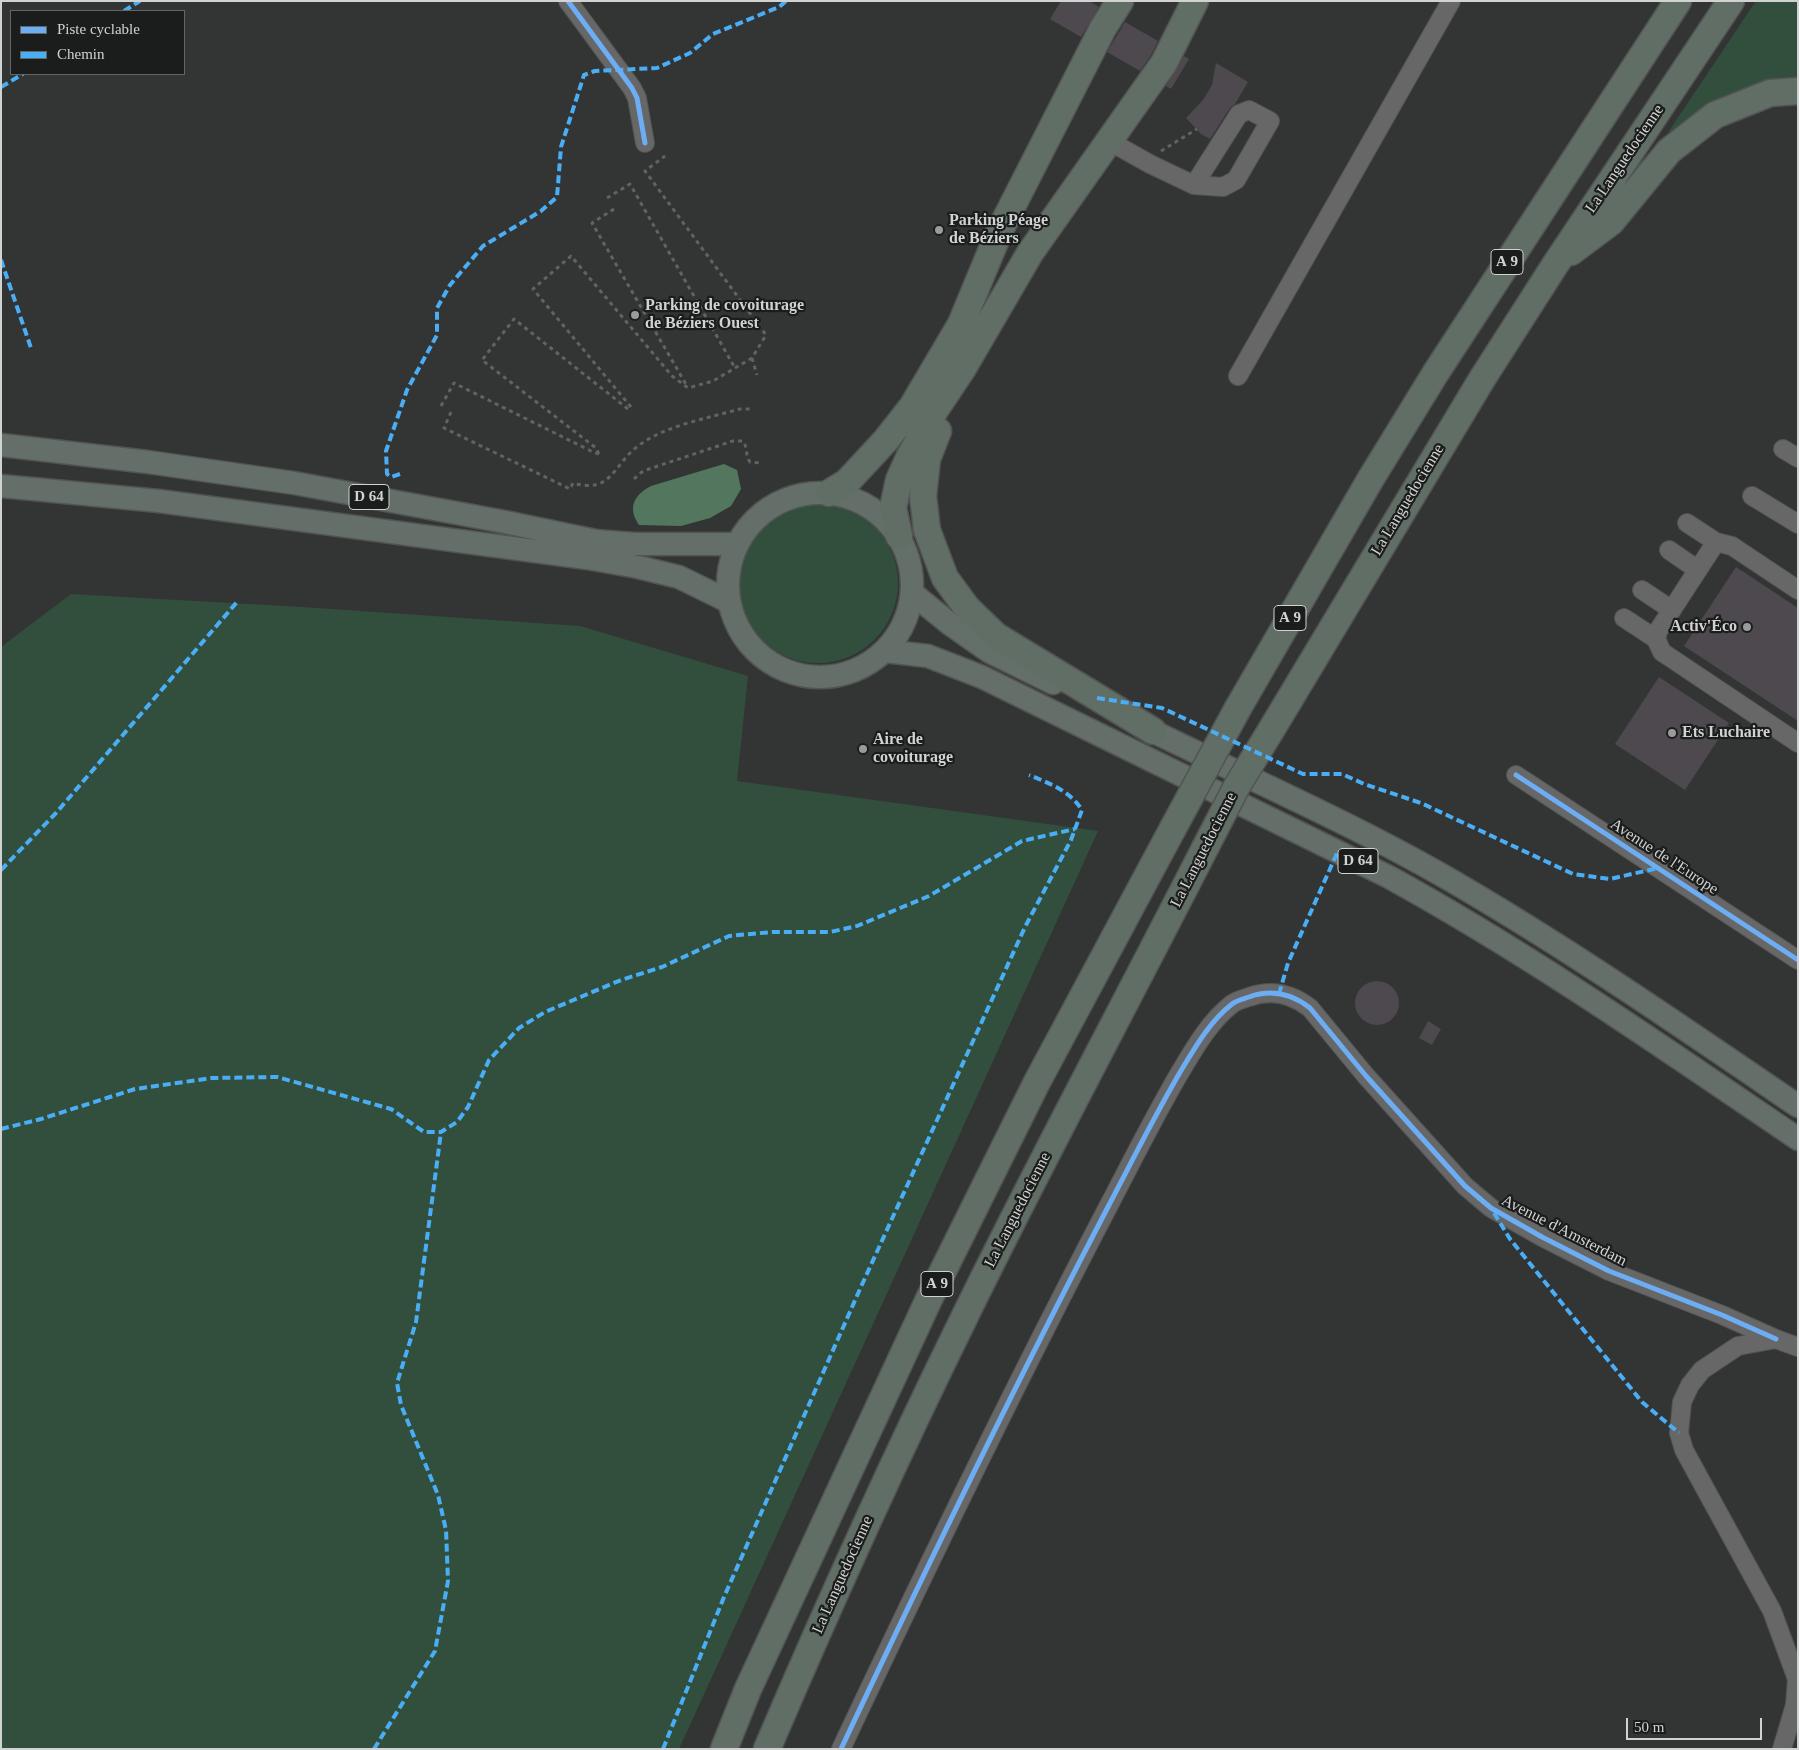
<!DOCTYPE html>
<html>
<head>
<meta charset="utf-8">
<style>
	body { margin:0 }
	#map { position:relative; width:1799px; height:1750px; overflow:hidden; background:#333534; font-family:Georgia,serif }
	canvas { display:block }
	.frame { position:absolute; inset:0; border:2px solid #d1d3d2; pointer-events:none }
	.legend { position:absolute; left:10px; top:10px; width:175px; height:65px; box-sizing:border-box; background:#1b1d1c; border:1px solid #646665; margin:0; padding:6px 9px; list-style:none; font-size:15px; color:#d1d3d2 }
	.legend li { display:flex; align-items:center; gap:10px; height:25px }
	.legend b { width:25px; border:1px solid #646665 }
	.scale { position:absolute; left:1626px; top:1718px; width:136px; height:22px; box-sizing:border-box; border:2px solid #d1d3d2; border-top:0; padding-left:6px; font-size:15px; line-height:18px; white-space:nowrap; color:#d1d3d2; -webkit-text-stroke:4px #1b1d1c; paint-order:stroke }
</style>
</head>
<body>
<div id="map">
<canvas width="1799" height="1750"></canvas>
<div class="frame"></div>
<ul class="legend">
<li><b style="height:6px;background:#6dadf4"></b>Piste cyclable</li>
<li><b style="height:6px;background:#49aef6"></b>Chemin</li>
</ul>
<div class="scale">50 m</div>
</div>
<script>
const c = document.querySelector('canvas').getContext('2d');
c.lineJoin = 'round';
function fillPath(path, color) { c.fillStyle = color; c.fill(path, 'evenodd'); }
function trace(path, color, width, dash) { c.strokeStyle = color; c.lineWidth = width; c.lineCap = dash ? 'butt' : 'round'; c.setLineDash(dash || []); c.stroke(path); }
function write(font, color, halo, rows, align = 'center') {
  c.font = font + ' Georgia,serif'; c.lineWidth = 4.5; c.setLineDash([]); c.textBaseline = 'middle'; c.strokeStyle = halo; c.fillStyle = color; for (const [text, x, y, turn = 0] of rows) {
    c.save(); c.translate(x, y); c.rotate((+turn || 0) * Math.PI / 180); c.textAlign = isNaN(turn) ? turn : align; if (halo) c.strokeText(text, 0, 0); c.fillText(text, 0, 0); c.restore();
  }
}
fillPath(new Path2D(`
	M1756 1H1798V79L1668 136 1669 131Z
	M738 583a80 80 0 1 1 160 0a80 80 0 1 1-160 0Z
	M71 594 302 607 580 626 748 676 737 781 1098 831 679 1749H1V647Z`), '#324f3d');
fillPath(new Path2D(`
	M724 464 737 470 741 489 731 506 710 518 681 526 639 525C627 508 634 495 651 486Z`), '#52775e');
fillPath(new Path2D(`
	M1061 1H1089L1099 7 1081 37 1050 19Z
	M1125 22 1158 41 1151 55 1140 71 1107 52Z
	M1184 56 1189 59 1171 89 1166 86Z
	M1216 63 1248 82 1235 104 1230 108 1210 139 1201 134 1186 118 1203 100 1212 85Z
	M1736 567 1798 608V721L1684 646Z
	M1659 677 1729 723 1685 790 1615 744Z
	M1355 1003a22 22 0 1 1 44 0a22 22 0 1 1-44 0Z
	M1428 1021 1441 1029 1432 1045 1419 1038Z`), '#4d494e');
const minor = new Path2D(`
	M568 1 632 88 637 98 645 143
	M1109 141 1150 164 1194 185 1239 114 1249 110 1270 121 1236 180 1223 187 1194 185
	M1238 376 1451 1
	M1783 449 1798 458
	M1752 496 1798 524
	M1687 523 1716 542
	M1669 550 1698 570
	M1642 590 1672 610
	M1798 590 1732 546 1716 542 1658 631 1656 639 1662 652 1798 743
	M1624 618 1656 639
	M1516 775 1798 960
	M841 1749C927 1566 1015 1385 1109 1205 1132 1161 1154 1117 1179 1074 1194 1049 1209 1022 1232 1004 1237 1000 1243 999 1249 997 1271 989 1292 994 1310 1008L1366 1076 1465 1186 1491 1208 1542 1237 1609 1271 1722 1315 1776 1339
	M1782 1749 1795 1705 1797 1679 1772 1611 1684 1450 1679 1433 1682 1402 1690 1385 1702 1370 1738 1346 1776 1339 1798 1347`);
const major = new Path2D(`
	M1 445 148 462 294 483 505 522 596 541 634 544H737
	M1 486 159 501 587 558 638 567 679 577 728 601
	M728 585a92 92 0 1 1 184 0a92 92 0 1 1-184 0Z
	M912 593 950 624 990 652 1053 683
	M885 651 928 656 982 677 1389 877C1531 955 1664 1048 1798 1139
	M1138 724C1247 778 1359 826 1464 888 1578 955 1688 1031 1798 1106`);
const highway = new Path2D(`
	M1571 252 1611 222 1669 151 1715 115 1770 93 1798 91
	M938 431 927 459 923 496 927 530 945 578 967 608 996 636 1153 731
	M829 493 847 482 886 440 912 407 961 324 1000 230 1103 28 1120 1
	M899 536 893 508 899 480 909 458 935 410 963 368 1030 253 1164 63 1195 1
	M1238 708 1370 480 1435 374 1678 1
	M1273 727 1482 379 1555 265 1731 1
	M724 1749 748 1689 929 1299 1037 1082 1172 830
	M767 1749C829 1604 894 1460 964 1318 1041 1160 1125 1005 1205 848`);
trace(minor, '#525453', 20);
trace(major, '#525453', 25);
trace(highway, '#525453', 29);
trace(new Path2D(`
	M1161 151 1197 129
	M607 198 630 184 735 368
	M614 209 592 223 687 386
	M752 358 757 375
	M441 406 454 383 593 452 599 454
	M631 407 533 289 571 256 672 376 688 388 713 381 752 358 766 335 645 171 665 156
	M451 412 444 428 570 489 573 483C612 494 612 466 638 446 664 426 708 418 740 409H751
	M599 454 596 448 482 360 514 319 628 409
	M634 479 643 471 733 441H743C748 448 745 455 750 462L761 463`), '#616362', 3, [4, 4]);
trace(minor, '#666766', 18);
trace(major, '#656f69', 22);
trace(highway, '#616e66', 26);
const highwayBridge = new Path2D(`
	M1172 830 1238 708
	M1205 848 1237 786 1273 727`);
trace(highwayBridge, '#525453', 29, []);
trace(highwayBridge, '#616e66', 26);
trace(new Path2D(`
	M124 11 140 1
	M1 87 23 74
	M1 260 31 348
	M400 474 391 477 387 474 386 451 407 390 437 335V308L450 285 483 246 541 211 557 197 561 147 584 75 595 71 657 68 690 53 713 34 779 7 786 1
	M1097 698 1162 708 1303 774H1342L1364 784 1421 803 1573 874 1610 879 1658 868
	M1 870 56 813 237 602
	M1279 994 1288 963 1338 851
	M1 1129 41 1119 135 1089 212 1078 277 1077 391 1109 424 1132H441L457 1122 468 1107 489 1060 519 1028 545 1012 621 980 662 967 729 936 772 932H830L857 926 929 896 1022 841 1075 829
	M1494 1213 1510 1239 1642 1402 1679 1433
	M374 1749 435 1651 448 1581 446 1530 438 1495 401 1405 397 1383 416 1322 441 1132
	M663 1749 724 1597 860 1289 1025 927 1071 840 1082 810C1070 791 1049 783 1029 775`), '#49aef6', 4, [8, 4]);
trace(new Path2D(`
	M568 1 632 88 637 98 645 143
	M1516 775 1798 960
	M841 1749C927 1566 1015 1385 1109 1205 1132 1161 1154 1117 1179 1074 1194 1049 1209 1022 1232 1004 1237 1000 1243 999 1249 997 1271 989 1292 994 1310 1008L1366 1076 1465 1186 1491 1208 1542 1237 1609 1271 1722 1315 1776 1339`), '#6dadf4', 5);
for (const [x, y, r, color] of [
	[939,230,5,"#9a9c9b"],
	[635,315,5,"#9a9c9b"],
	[1747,627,5,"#9a9c9b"],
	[1672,733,5,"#9a9c9b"],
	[863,749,5,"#9a9c9b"]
]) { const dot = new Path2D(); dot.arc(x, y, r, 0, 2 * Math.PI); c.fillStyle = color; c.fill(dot); trace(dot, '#1b1d1c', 2); }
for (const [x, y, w] of [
	[1507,262,32],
	[369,497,40],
	[1290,618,32],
	[1358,861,40],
	[937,1284,32]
]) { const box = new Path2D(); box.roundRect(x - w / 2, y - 12.5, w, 25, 4); c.fillStyle = '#1b1d1c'; c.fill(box); trace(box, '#d1d3d2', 1); }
write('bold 15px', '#d1d3d2', null, [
	["A 9",1507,262],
	["D 64",369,497],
	["A 9",1290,618],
	["D 64",1358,861],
	["A 9",937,1284]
]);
write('16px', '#d1d3d2', '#1b1d1c', [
	["La Languedocienne",1625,159,-56],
	["La Languedocienne",1408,500,-59],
	["La Languedocienne",1204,850,-63],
	["Avenue de l'Europe",1664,857,33],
	["La Languedocienne",1018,1210,-63],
	["Avenue d'Amsterdam",1564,1231,27],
	["La Languedocienne",843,1575,-66]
]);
write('bold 16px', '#d1d3d2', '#1b1d1c', [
	["Parking Péage",949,221],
	["de Béziers",949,239],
	["Parking de covoiturage",645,306],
	["de Béziers Ouest",645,324],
	["Activ'Éco",1737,627,"right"],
	["Ets Luchaire",1682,733],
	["Aire de",873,740],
	["covoiturage",873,758]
], 'left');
</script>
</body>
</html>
